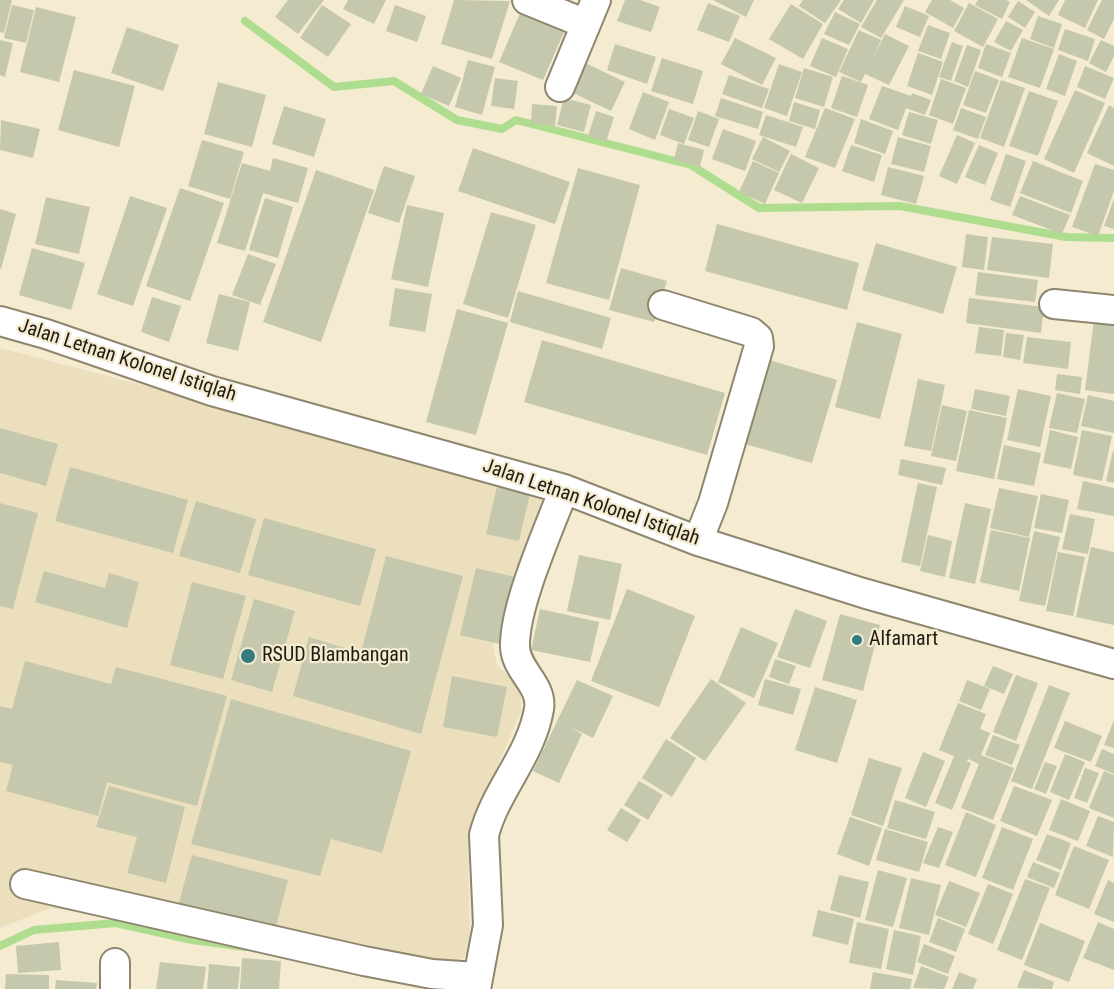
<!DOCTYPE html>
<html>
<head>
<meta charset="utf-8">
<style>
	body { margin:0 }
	canvas { display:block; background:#f4ebd0 }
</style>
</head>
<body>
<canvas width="1114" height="989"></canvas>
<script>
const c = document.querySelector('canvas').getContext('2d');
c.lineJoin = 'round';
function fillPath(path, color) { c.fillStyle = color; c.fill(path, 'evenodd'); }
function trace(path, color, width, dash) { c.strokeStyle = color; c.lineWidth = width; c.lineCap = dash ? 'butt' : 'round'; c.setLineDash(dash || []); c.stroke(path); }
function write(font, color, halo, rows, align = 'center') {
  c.font = font + ' "Roboto Condensed",sans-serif'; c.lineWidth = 4.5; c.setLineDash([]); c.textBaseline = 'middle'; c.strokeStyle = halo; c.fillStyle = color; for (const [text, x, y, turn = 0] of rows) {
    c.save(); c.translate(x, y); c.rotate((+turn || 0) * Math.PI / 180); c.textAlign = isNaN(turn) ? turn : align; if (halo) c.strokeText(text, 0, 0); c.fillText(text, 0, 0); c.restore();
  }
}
fillPath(new Path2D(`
	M0 348 546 490 493 647 497 665 520 688 521 711 474 821 468 867 470 951 453 968 50 908 0 928Z`), '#ebdfbd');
trace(new Path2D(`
	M245 21 334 87 394 81 457 120 502 129 516 120 691 165 759 208 900 206 1066 237 1114 238
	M0 946 34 930 116 923 192 940 245 947`), '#afdd8f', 8);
fillPath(new Path2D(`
	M0 0H12L4 33 0 32Z
	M288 0H324L298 34 275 17Z
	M348 0H386L374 24 343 9Z
	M454 0 510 1 492 59 441 44Z
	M625 0H640L660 7 651 32 617 21Z
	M713 0H754L746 17Z
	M803 0H841L825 23 799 6Z
	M844 0H874L861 23 838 9Z
	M877 0H904L881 38 861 27Z
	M932 0H950L964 8 953 28 925 12Z
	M978 0H1006L1010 2 1002 19 975 5Z
	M1026 0H1059L1049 16Z
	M1065 0H1098L1085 28 1058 15Z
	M1102 0H1114V19L1104 39 1087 30Z
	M1018 1 1035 12 1025 28 1008 17Z
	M708 3 740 16 729 42 697 30Z
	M969 3 998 19 983 47 954 31Z
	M524 4 568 23 543 80 499 62Z
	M791 4 823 24 803 59 769 39Z
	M12 5 34 10 26 43 4 38Z
	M322 5 351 24 328 57 300 38Z
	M395 5 426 16 417 42 386 31Z
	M905 6 929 16 920 37 896 27Z
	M36 7 76 17 59 82 20 72Z
	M835 12 860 24 849 45 824 34Z
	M1038 16 1062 24 1054 48 1030 39Z
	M1006 21 1023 30 1011 51 994 42Z
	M928 25 950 33 941 59 918 51Z
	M127 27 179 45 163 91 111 73Z
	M1065 29 1095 39 1088 61 1058 50Z
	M859 30 881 40 873 58 885 34 909 46 889 85 865 74 861 82 839 72Z
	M735 38 776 58 762 85 721 64Z
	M822 38 848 49 836 77 810 66Z
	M1022 38 1054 49 1040 88 1008 77Z
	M0 40 13 43 5 77 0 75Z
	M1101 40 1114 46V56L1106 72 1089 63Z
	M952 42 963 46 951 81 939 77Z
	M615 44 656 57 647 84 607 70Z
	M986 44 1011 53 1002 77 978 68Z
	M967 45 981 50 968 87 954 81Z
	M918 53 943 62 932 95 907 86Z
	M1059 54 1077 61 1065 96 1046 89Z
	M662 58 703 71 693 104 651 91Z
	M468 60 495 67 482 115 455 107Z
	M585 63 625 82 611 111 571 92Z
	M779 64 802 72 787 116 764 108Z
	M433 66 461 78 449 106 421 94Z
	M1085 66 1114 78 1105 99 1077 87Z
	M804 68 833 77 824 107 795 98Z
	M74 70 135 86 119 147 58 130Z
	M975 71 999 80 986 113 963 105Z
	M729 75 769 89 762 108 722 94Z
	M842 76 868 85 857 117 831 108Z
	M495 78 518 81 514 109 491 106Z
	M941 79 966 88 953 124 929 115Z
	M1001 80 1025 88 1004 147 980 138Z
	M218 82 266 95 252 147 204 134Z
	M882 86 911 96 912 93 931 100 925 115 906 108 898 130 869 119Z
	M1075 90 1105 103 1074 173 1044 159Z
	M1029 91 1058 101 1038 156 1009 146Z
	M643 92 669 102 655 140 629 129Z
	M564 98 591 105 584 132 557 125Z
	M721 98 763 112 758 129 715 116Z
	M794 102 820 110 815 129 789 121Z
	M532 104 557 106 555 126 531 123Z
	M1109 105 1114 108V166L1087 153Z
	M284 106 326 119 314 157 272 144Z
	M825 108 855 119 835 168 805 157Z
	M961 108 986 117 978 139 953 130Z
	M669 109 694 118 684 144 660 135Z
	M596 111 614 117 606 142 588 136Z
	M698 111 719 119 709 147 688 140Z
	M909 112 938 120 931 144 902 135Z
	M766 115 803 127 796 147 759 135Z
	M861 119 893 131 885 154 854 143Z
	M1 120 40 129 33 158 0 150Z
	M723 129 756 141 745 171 712 159Z
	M957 135 975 143 957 184 939 176Z
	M763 137 790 151 779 172 752 159Z
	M898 137 931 146 924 172 891 164Z
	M202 140 244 152 230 199 188 186Z
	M678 143 704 150 700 167 674 160Z
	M851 145 882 155 874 182 842 171Z
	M979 145 998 153 985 185 965 177Z
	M473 148 570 182 555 224 458 191Z
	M791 154 819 168 802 203 774 190Z
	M1006 154 1026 161 1010 207 990 200Z
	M273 158 308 168 298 203 263 193 245 251 217 243 242 163 270 171Z
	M753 161 779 173 765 204 739 192Z
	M1033 161 1083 181 1071 213 1020 193Z
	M1095 164 1114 170V191L1098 236 1072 227Z
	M384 166 415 176 399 223 368 213Z
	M888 167 924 176 916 204 881 195Z
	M578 168 640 185 609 300 546 283Z
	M316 170 374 190 321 342 263 322Z
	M180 188 224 203 190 301 146 286Z
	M130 196 167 208 133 306 97 294Z
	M1020 196 1070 215 1062 234 1012 215Z
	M46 197 90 207 79 254 35 244Z
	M265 198 293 207 278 258 249 250Z
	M1114 199V229L1104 226Z
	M407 205 444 213 428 287 391 279Z
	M0 209 16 214 1 269H0Z
	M491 212 536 225 508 318 463 304Z
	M717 224 859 263 847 310 705 271Z
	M966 234 988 237 984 270 962 267Z
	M992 237 1053 244 1049 278 987 270Z
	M876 243 957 267 943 314 862 290Z
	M32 248 85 263 71 310 19 295Z
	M248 254 276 264 260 305 232 295Z
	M621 268 667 281 654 322 609 310Z
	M978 272 1038 280 1035 302 975 295Z
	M395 288 432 294 425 332 389 326Z
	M518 291 611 318 602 349 510 322Z
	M219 294 250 302 238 351 206 343Z
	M152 297 181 306 169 342 141 332Z
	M969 298 1044 307 1041 333 966 323Z
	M457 309 508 323 476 435 426 422Z
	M1095 312 1114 314V394L1085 390Z
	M857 322 902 334 880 419 835 407Z
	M979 327 1004 330 1001 356 975 353Z
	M1006 333 1024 335 1020 360 1003 357Z
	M1027 337 1071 342 1068 369 1023 363Z
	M542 340 725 393 707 455 524 402Z
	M769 360 837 380 812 463 745 444Z
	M1057 374 1082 377 1080 394 1055 390Z
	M918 379 945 385 931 451 904 446Z
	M975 389 1010 396 1006 416 971 409Z
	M1018 389 1051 396 1040 447 1007 440Z
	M1057 393 1085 399 1077 433 1049 428Z
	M1088 395 1114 401V433L1081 426Z
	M942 405 967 411 956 461 931 456Z
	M969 410 1007 418 994 479 956 471Z
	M0 428 58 444 46 486 0 473Z
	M1050 430 1078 437 1071 469 1043 463Z
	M1082 430 1112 436 1102 481 1073 475Z
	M1004 445 1041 453 1034 486 997 479Z
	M1113 451H1114V483L1106 481Z
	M901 459 946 468 942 485 898 475Z
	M70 467 188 500 173 553 55 521Z
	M1083 481 1114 488V516L1077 509Z
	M498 482 531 489 519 541 486 534Z
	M918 483 937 487 920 566 901 562Z
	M999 488 1038 496 1029 537 990 528Z
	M1041 494 1069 500 1062 533 1034 528Z
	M196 501 256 519 240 573 179 556Z
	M0 503 38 513 13 609 0 606Z
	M965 503 991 509 975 584 949 578Z
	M1070 514 1095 519 1088 554 1062 549Z
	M264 518 376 549 360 606 248 575Z
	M991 530 1030 538 1019 591 980 582Z
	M1034 531 1060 537 1045 606 1019 601Z
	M928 535 952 541 945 577 920 571Z
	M1091 547 1114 552V625L1076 617Z
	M1058 552 1085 557 1073 616 1046 611Z
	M579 555 622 564 610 620 567 611Z
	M386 556 463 576 421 734 293 696 309 637 361 653Z
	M476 568 515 577 500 644 460 635Z
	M44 571 105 588 109 573 139 582 127 628 35 602Z
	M192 582 246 596 223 679 170 665Z
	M627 589 695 616 659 707 591 681Z
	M254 599 295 611 272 692 231 680Z
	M540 609 599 622 590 662 531 650Z
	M795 609 827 621 810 668 777 657Z
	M840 614 880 625 863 691 822 680Z
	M741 627 778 643 754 698 718 682Z
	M775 659 796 666 789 684 769 677Z
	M25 661 111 684 116 667 227 696 197 806 107 782 98 816 6 791 13 765 0 762V706L12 709Z
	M993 666 1013 674 1004 694 984 686Z
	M1016 675 1038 683 1016 741 993 732Z
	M452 676 507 687 497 737 443 727Z
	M711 679 746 703 705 761 670 738Z
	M765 679 801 689 793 715 758 705Z
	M577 680 613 696 593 738 570 727 582 734 559 783 533 771Z
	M967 680 990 689 981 710 959 701Z
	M1049 685 1070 693 1032 789 1011 781Z
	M815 687 857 700 837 763 795 750Z
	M231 699 411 751 382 853 331 839 320 876 191 844Z
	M958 703 986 714 980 729 990 733 981 755 1014 768 993 820 961 808 979 764 968 759 967 761 971 763 952 810 935 803 954 756 939 750Z
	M1114 720V748L1104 745Z
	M1065 721 1102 736 1091 762 1054 748Z
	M993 735 1020 745 1012 765 985 755Z
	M666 739 696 758 672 797 642 778Z
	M1102 749 1114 754V774L1095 766Z
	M923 752 945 761 926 807 905 798Z
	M1065 754 1085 762 1069 800 1050 792Z
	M869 758 902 768 883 826 851 815Z
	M1045 762 1057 766 1046 794 1034 789Z
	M1085 768 1099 773 1087 803 1074 798Z
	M1104 771 1114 775V818L1089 808Z
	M639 781 663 795 648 820 624 805Z
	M109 786 185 807 166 883 127 873 137 837 96 827Z
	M1014 786 1052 800 1037 836 1000 821Z
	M1061 799 1090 811 1078 841 1049 830Z
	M895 800 935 812 926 839 887 828Z
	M621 808 641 820 627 842 607 830Z
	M966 812 996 825 976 877 945 865Z
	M1098 816 1114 822 1113 857 1086 846Z
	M850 817 882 828 869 866 837 854Z
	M938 827 953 832 939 868 923 863Z
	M1002 827 1033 839 1013 890 982 878Z
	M885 829 928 842 919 872 876 860Z
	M1047 834 1071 843 1061 870 1036 860Z
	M1074 846 1109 860 1089 909 1055 895Z
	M192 855 288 880 273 938 176 913Z
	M1033 862 1060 873 1054 888 1027 877Z
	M878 870 907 878 893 927 865 920Z
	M839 875 869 882 860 918 830 910Z
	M911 878 941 885 929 935 899 928Z
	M1025 879 1050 888 1022 960 997 950Z
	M1108 880 1114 883V922L1094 914Z
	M949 881 980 893 966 927 935 915Z
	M988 884 1013 894 993 944 968 934Z
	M818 910 854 919 848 945 812 936Z
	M938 918 965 929 956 952 929 942Z
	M857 922 889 929 881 969 849 963Z
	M1098 922 1114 929V970L1083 958Z
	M1040 923 1085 941 1069 982 1024 965Z
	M894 930 921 936 913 975 886 969Z
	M59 942 61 970 18 973 16 946Z
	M924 944 955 956 948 974 917 962Z
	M242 958 281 961 279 989H240Z
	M160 962 206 967 203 989H156Z
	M209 964 240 967 238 989H207Z
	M921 966 949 977 944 989 913 988Z
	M1024 970 1054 982 1052 989 1017 988Z
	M873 972 912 979 910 989H870Z
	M959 972 977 979 973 989H952Z
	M6 974 49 975V989H5Z
	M56 980 97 983 96 989H55Z`), '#c5c8ad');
const minor = new Path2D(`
	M527 0 586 24
	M560 87 596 0
	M1054 304 1114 310
	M663 305 751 332 758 338 759 346 713 503 698 541
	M0 321 46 334 212 391 564 489 698 541 863 593 1114 664
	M25 884 364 961 432 974 477 977
	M115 963V989
	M476 989 488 925 484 835C495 791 531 756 539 709 543 685 516 671 515 647 514 606 549 529 564 489`);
trace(minor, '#8e866e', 32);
trace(minor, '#fff', 28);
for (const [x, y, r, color] of [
	[857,640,6,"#337c7d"],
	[248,656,8,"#337c7d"]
]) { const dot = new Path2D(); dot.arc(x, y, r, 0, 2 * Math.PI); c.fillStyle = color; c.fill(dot); trace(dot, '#f4ebd0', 2); }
write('20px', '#1f1c12', '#f4ebd0', [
	["Jalan Letnan Kolonel Istiqlah",127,361,18],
	["Jalan Letnan Kolonel Istiqlah",591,503,19]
]);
write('20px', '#1f1c12', '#f4ebd0', [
	["Alfamart",869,640],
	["RSUD Blambangan",262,656]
], 'left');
</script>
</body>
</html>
